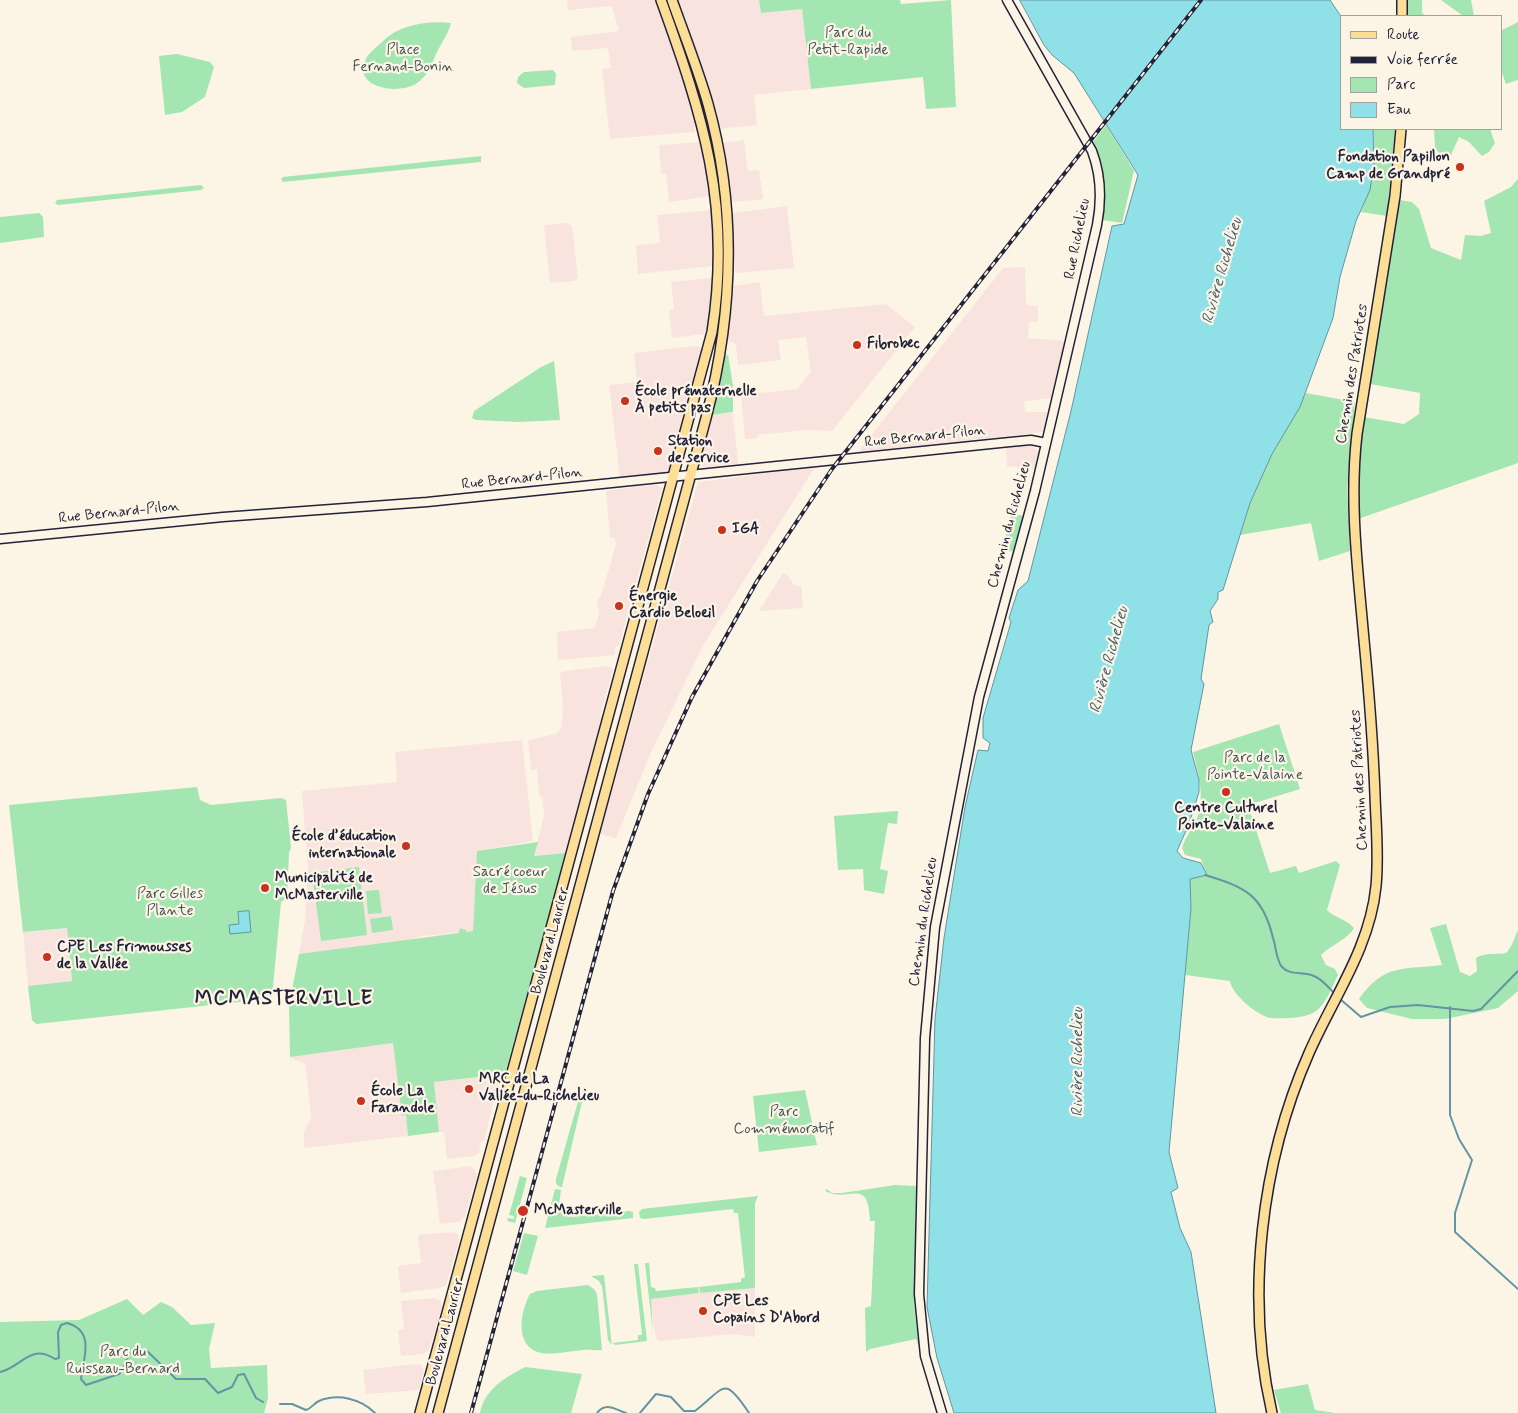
<!DOCTYPE html>
<html>
<head>
<meta charset="utf-8">
<style>
	body { margin:0 }
	#map { position:relative; width:1518px; height:1413px; overflow:hidden; background:#fcf5e5; font-family:Mynerve,sans-serif }
	canvas { display:block }
	.legend { position:absolute; left:1340px; top:15px; width:162px; height:115px; box-sizing:border-box; background:#fcf5e5; border:1px solid #a5a1a1; margin:0; padding:6px 9px; list-style:none; font-size:15px; color:#22223b }
	.legend li { display:flex; align-items:center; gap:10px; height:25px }
	.legend b { width:25px; border:1px solid #a5a1a1 }
</style>
</head>
<body>
<div id="map">
<canvas width="1518" height="1413"></canvas>
<ul class="legend">
<li><b style="height:6px;background:#fcde96"></b>Route</li>
<li><b style="height:6px;background:#22223b"></b>Voie ferrée</li>
<li><b style="height:14px;background:#a3e6b1"></b>Parc</li>
<li><b style="height:14px;background:#8fe1e7"></b>Eau</li>
</ul>
</div>
<script>
const c = document.querySelector('canvas').getContext('2d');
c.lineJoin = 'round';
function fillPath(path, color) { c.fillStyle = color; c.fill(path, 'evenodd'); }
function trace(path, color, width, dash) { c.strokeStyle = color; c.lineWidth = width; c.lineCap = dash ? 'butt' : 'round'; c.setLineDash(dash || []); c.stroke(path); }
function write(font, color, halo, rows, align = 'center') {
  c.font = font + ' Mynerve,sans-serif'; c.lineWidth = 4.5; c.setLineDash([]); c.textBaseline = 'middle'; c.strokeStyle = halo; c.fillStyle = color; for (const [text, x, y, turn = 0] of rows) {
    c.save(); c.translate(x, y); c.rotate((+turn || 0) * Math.PI / 180); c.textAlign = isNaN(turn) ? turn : align; if (halo) c.strokeText(text, 0, 0); c.fillText(text, 0, 0); c.restore();
  }
}
fillPath(new Path2D(`
	M567 0H655L691 104 697 126 694 127 695 132 610 139 602 69 611 68 608 48 572 51 571 37 619 31 612 6 568 10Z
	M677 0H759L761 13 802 9 811 89 754 95 757 125 719 129 702 71Z
	M744 140 748 171 759 170 763 199 734 202 731 199 722 143Z
	M701 142 710 196 669 202 666 174H661L659 145Z
	M787 206 794 268 735 273 733 213Z
	M712 210 713 266 638 274 636 245 660 243 657 215Z
	M568 223 572 227 578 278 574 281 550 283 544 225Z
	M1025 267 1026 305 1038 306V322H1029L1028 338 1065 341 1052 398 1024 401 1025 412H1048L1043 432 858 452 1003 268Z
	M710 278 713 282 705 334 672 338 669 310 674 309 671 282Z
	M760 282 764 316 886 304 915 327 832 431 805 430 757 435V438L745 439 741 395 797 389 811 372 806 337 778 340 781 360 738 365 736 345 728 340 734 286Z
	M695 346 700 347 702 352 686 406 684 405 682 410 684 411 669 469 663 473 620 477 609 385 637 382 634 353Z
	M733 413 738 464 703 467 700 461 712 415Z
	M1030 445 1039 451 1035 469 1007 466 1006 447Z
	M815 467 704 644 652 750 616 838 600 834 698 482Z
	M655 484 662 488 619 646H616L614 655 560 660 558 659 557 632 595 628 599 613 597 601 601 596 616 544 615 539 610 537 606 491Z
	M783 573 789 577 794 585 801 586 803 608 759 611Z
	M606 666 613 669 600 716 603 717 566 853 534 856 544 815 542 796H539L537 769 531 770 528 740 555 734 561 729 563 708 560 672Z
	M522 740 533 841 477 851 473 931 423 936 394 943 299 954 305 920 308 871 302 791 397 782 395 752Z
	M67 928 72 981 28 986 23 932Z
	M393 1043 402 1115H406L408 1136 304 1148V1131L310 1121 311 1115 305 1064 290 1057Z
	M505 1074 497 1087 484 1141 482 1140 479 1148 481 1151 475 1156 447 1159 444 1132H439L434 1082Z
	M471 1166 475 1170 477 1176 465 1216 459 1222 440 1224 433 1171Z
	M452 1232 458 1234 459 1241 446 1285 439 1288 401 1293 398 1266 421 1263 418 1235Z
	M755 1288V1337L733 1334 660 1341 656 1339 650 1298Z
	M435 1298 440 1300 442 1307 429 1350 423 1354 401 1356 398 1330 404 1329 401 1301Z
	M416 1364 421 1365 424 1371 419 1390 366 1394 363 1370Z`), '#f9e3de');
fillPath(new Path2D(`
	M759 0H900L901 4 951 0 956 107 926 109 923 77 811 89 802 9 761 13Z
	M1406 0H1422V13L1426 16H1406Z
	M1441 0H1471L1474 16H1463Z
	M1518 22V80L1506 84 1502 73V30Z
	M451 23C449 32 442 42 438 50 433 60 429 73 421 80 403 97 353 89 365 61 368 53 377 47 383 41 399 25 428 20 451 23Z
	M177 54 210 62 214 67 205 97 182 112 165 115 159 56Z
	M553 70 556 74 555 85 524 88 517 83 518 77 524 72Z
	M1106 125 1134 171 1122 223 1102 220C1106 193 1104 167 1093 142Z
	M1373 129H1395L1387 216 1361 212C1372 185 1377 158 1373 129Z
	M1434 129H1490L1495 143 1489 152 1482 156 1469 142 1459 137 1451 155H1440L1435 147Z
	M481 156V162L283 182 281 179 283 177Z
	M1518 179V463L1358 519 1359 464 1364 417 1404 424 1419 414 1420 393 1370 384 1399 200 1412 202 1419 209 1431 248 1461 260 1465 235 1481 236 1491 233 1484 201 1511 187Z
	M201 185 204 188 201 190 58 205 55 203 57 200Z
	M39 213 43 217 44 237 0 243V217Z
	M728 354 733 386V412L712 415 725 357Z
	M554 361 560 420 519 422 476 420 472 418 474 411 541 367Z
	M1306 393 1355 402 1347 490 1350 551 1319 561 1311 523 1240 535 1250 503 1272 454Z
	M1011 515H1021L1023 517 1013 551 1002 552Z
	M1279 724 1300 789 1248 805 1270 873 1296 866 1299 873 1336 861 1340 865 1327 910C1335 918 1346 919 1354 928 1348 939 1331 945 1321 955L1326 965 1335 969 1338 975C1332 987 1325 1007 1313 1013 1303 1018 1282 1019 1271 1018 1258 1016 1232 995 1230 981L1185 975 1191 908 1189 879 1207 875 1201 859 1185 855 1182 848C1185 838 1190 832 1195 823 1206 800 1199 776 1193 752Z
	M197 787 200 800 211 805 281 798 286 800 291 848 289 853 287 898 281 902 272 997 267 999 36 1024 32 1020 28 986 72 981 67 928 23 932 9 805Z
	M898 811 897 824 888 823 880 869 888 871 884 894 864 890 863 869 838 870 834 816Z
	M538 842 534 856 566 853 505 1074 434 1082 439 1132 408 1136 406 1115 402 1116 393 1043 290 1057 289 1005 299 954 459 933 460 928 466 930V932L473 931 477 851Z
	M359 867 367 935 321 941 312 873Z
	M379 890 382 913 368 914 366 891Z
	M391 916 393 930 372 933 370 919Z
	M1446 924 1460 972 1470 976 1477 971 1476 958C1487 951 1503 956 1507 952 1512 947 1515 936 1518 930V991L1498 1008 1445 1019H1412L1367 1008 1359 999C1384 963 1404 970 1442 965L1430 928Z
	M585 1089 562 1187H560L556 1184V1179L579 1098 582 1091Z
	M805 1090 817 1145 759 1152 753 1096Z
	M520 1176 527 1178 515 1223 507 1221 508 1218 514 1219V1216L509 1215Z
	M895 1185 916 1186 914 1303 919 1348 916 1339 870 1349 866 1352 865 1308 871 1306 875 1221H870C868 1175 850 1204 825 1191L827 1189 832 1193H842Z
	M555 1189 561 1190 559 1205 564 1214 573 1217 629 1211 633 1212V1218L545 1228Z
	M758 1196 755 1203V1288L700 1293 699 1287 741 1282V1278H745L738 1213H734L733 1209 644 1219 640 1218 639 1212 642 1209Z
	M524 1233 538 1236 527 1275 513 1271Z
	M645 1263H649L651 1287 655 1288 656 1291 698 1287 699 1293 651 1299 653 1333Z
	M634 1264H638L647 1341 615 1345 613 1343 638 1340V1335H642Z
	M604 1275 611 1338 612 1345 608 1340 602 1286 599 1281 591 1276Z
	M588 1285 594 1289 597 1294 602 1350C595 1351 590 1349 583 1350 570 1351 554 1355 541 1353 514 1347 520 1312 530 1294L537 1291Z
	M127 1299 143 1315 161 1302 172 1307 191 1325 215 1323 209 1349 211 1368 267 1365 268 1398 264 1413H0V1322L79 1320Z
	M525 1367 582 1374 571 1413H480C485 1389 504 1378 525 1367Z
	M1308 1384 1315 1410 1335 1413H1281L1274 1390Z`), '#a3e6b1');
const water = new Path2D(`
	M1020 0H1330L1342 18V129H1373L1374 164 1370 190 1356 221 1340 277 1333 318 1300 407 1272 454 1250 503 1223 590 1218 592V599L1210 611 1213 622 1209 625 1201 679 1204 684 1191 750 1199 780V792L1189 824 1177 851 1183 858 1201 863 1207 875 1190 879 1191 908 1169 1152 1178 1188 1171 1192 1180 1228 1191 1252 1216 1413H954L937 1358 927 1307 935 1019 944 938 965 807 978 750 988 751 990 743 983 738V718L1011 622 1009 618 1018 590 1028 581 1071 411 1112 226 1124 224 1138 175 1074 73 1052 55 1044 45Z
	M249 911 251 932 230 934 229 925 239 924 238 912Z`);
fillPath(water, '#8fe1e7');
trace(water, '#6395a2', 1);
trace(new Path2D(`
	M1205 875C1245 887 1263 895 1273 938 1276 946 1276 960 1282 967 1290 976 1304 971 1314 976 1322 979 1329 988 1335 994
	M1340 999 1361 1017 1390 1007 1418 1005 1473 1011 1481 1009 1518 971
	M1450 1007V1115L1459 1139 1472 1160 1455 1213V1232L1518 1289
	M0 1372C22 1367 30 1343 55 1359L59 1358 58 1332 61 1325 67 1323C96 1331 83 1359 81 1379L86 1385 119 1374C129 1363 123 1348 146 1350L176 1379H205L218 1393 232 1387 238 1375 244 1374 256 1398 263 1402
	M280 1404H292L306 1410C312 1408 314 1403 319 1401 338 1393 361 1399 375 1413
	M597 1413C606 1402 614 1409 626 1413
	M640 1413 656 1394 671 1397 684 1411H695C725 1388 723 1374 749 1413`), '#6395a2', 2);
const secondary = new Path2D(`
	M0 539 223 517 427 502 1010 442 1031 440 1046 443
	M942 1413 925 1356 919 1294 925 1038 935 927 979 697 1035 491 1097 225C1102 199 1101 175 1092 151L1007 0`);
const primary = new Path2D(`
	M1402 16V0
	M420 1413 712 332C732 206 703 116 661 0
	M438 1413 706 418C733 315 737 208 708 104 698 69 684 34 672 0
	M1272 1413C1245 1297 1261 1162 1309 1053 1333 998 1370 948 1376 886 1379 856 1376 826 1375 795 1373 743 1369 692 1364 640 1358 571 1349 503 1357 434L1395 196 1401 129`);
trace(secondary, '#22223b', 11);
trace(primary, '#22223b', 12);
trace(secondary, '#fcf5e5', 8);
trace(primary, '#fcde96', 9);
const rail = new Path2D(`
	M471 1413 613 891 648 794 692 697 757 581 832 469 1201 0`);
trace(rail, '#22223b', 4);
trace(rail, '#fcf5e5', 2, [5.5]);
for (const [x, y, r, color] of [
	[1460,167,5,"#c8321e"],
	[857,345,5,"#c8321e"],
	[625,401,5,"#c8321e"],
	[658,451,5,"#c8321e"],
	[722,530,5,"#c8321e"],
	[619,606,5,"#c8321e"],
	[1226,792,5,"#c8321e"],
	[406,846,5,"#c8321e"],
	[265,888,5,"#c8321e"],
	[47,957,5,"#c8321e"],
	[469,1089,5,"#c8321e"],
	[361,1101,5,"#c8321e"],
	[523,1211,6,"#c8321e"],
	[703,1311,5,"#c8321e"]
]) { const dot = new Path2D(); dot.arc(x, y, r, 0, 2 * Math.PI); c.fillStyle = color; c.fill(dot); trace(dot, '#fcf5e5', 2); }
write('15px', '#425358', '#fcf5e5', [
	["Parc du",848,34],
	["Petit-Rapide",848,51],
	["Place",403,51],
	["Fernand-Bonin",403,68],
	["Parc de la",1255,759],
	["Pointe-Valaine",1255,776],
	["Sacré coeur",510,873],
	["de Jésus",510,890],
	["Parc Gilles",170,895],
	["Plante",170,912],
	["Parc",784,1113],
	["Commémoratif",784,1130],
	["Parc du",123,1353],
	["Ruisseau-Bernard",123,1370]
]);
write('bold 15px', '#22223b', '#fcf5e5', [
	["Fondation Papillon",1450,158,"right"],
	["Camp de Grandpré",1450,175,"right"],
	["Fibrobec",867,345],
	["École prématernelle",635,392],
	["À petits pas",635,409],
	["Station",668,442],
	["de service",668,459],
	["IGA",732,530],
	["Énergie",629,597],
	["Cardio Beloeil",629,614],
	["Centre Culturel",1226,809,"center"],
	["Pointe-Valaine",1226,826,"center"],
	["École d’éducation",396,837,"right"],
	["internationale",396,854,"right"],
	["Municipalité de",275,879],
	["McMasterville",275,896],
	["CPE Les Frimousses",57,948],
	["de la Vallée",57,965],
	["MRC de La",479,1080],
	["Vallée-du-Richelieu",479,1097],
	["École La",371,1092],
	["Farandole",371,1109],
	["McMasterville",534,1211],
	["CPE Les",713,1302],
	["Copains D'Abord",713,1319]
], 'left');
write('15px', '#22223b', '#fcf5e5', [
	["Rue Richelieu",1078,239,-79],
	["Chemin des Patriotes",1353,374,-81],
	["Rue Bernard-Pilon",925,437,-6],
	["Rue Bernard-Pilon",522,479,-6],
	["Rue Bernard-Pilon",119,513,-6],
	["Chemin du Richelieu",1010,525,-75],
	["Chemin des Patriotes",1360,780,-93],
	["Chemin du Richelieu",924,922,-82],
	["Boulevard Laurier",551,941,-75],
	["Boulevard Laurier",446,1332,-75]
]);
write('italic 16px', '#435b6f', '#fcf5e5', [
	["Rivière Richelieu",1223,271,-74],
	["Rivière Richelieu",1110,660,-75],
	["Rivière Richelieu",1079,1062,-90]
]);
c.letterSpacing = '1px';
write('bold 20px', '#22223b', '#fcf5e5', [
	["MCMASTERVILLE",284,1000]
]);
c.letterSpacing = '0px';
</script>
</body>
</html>
